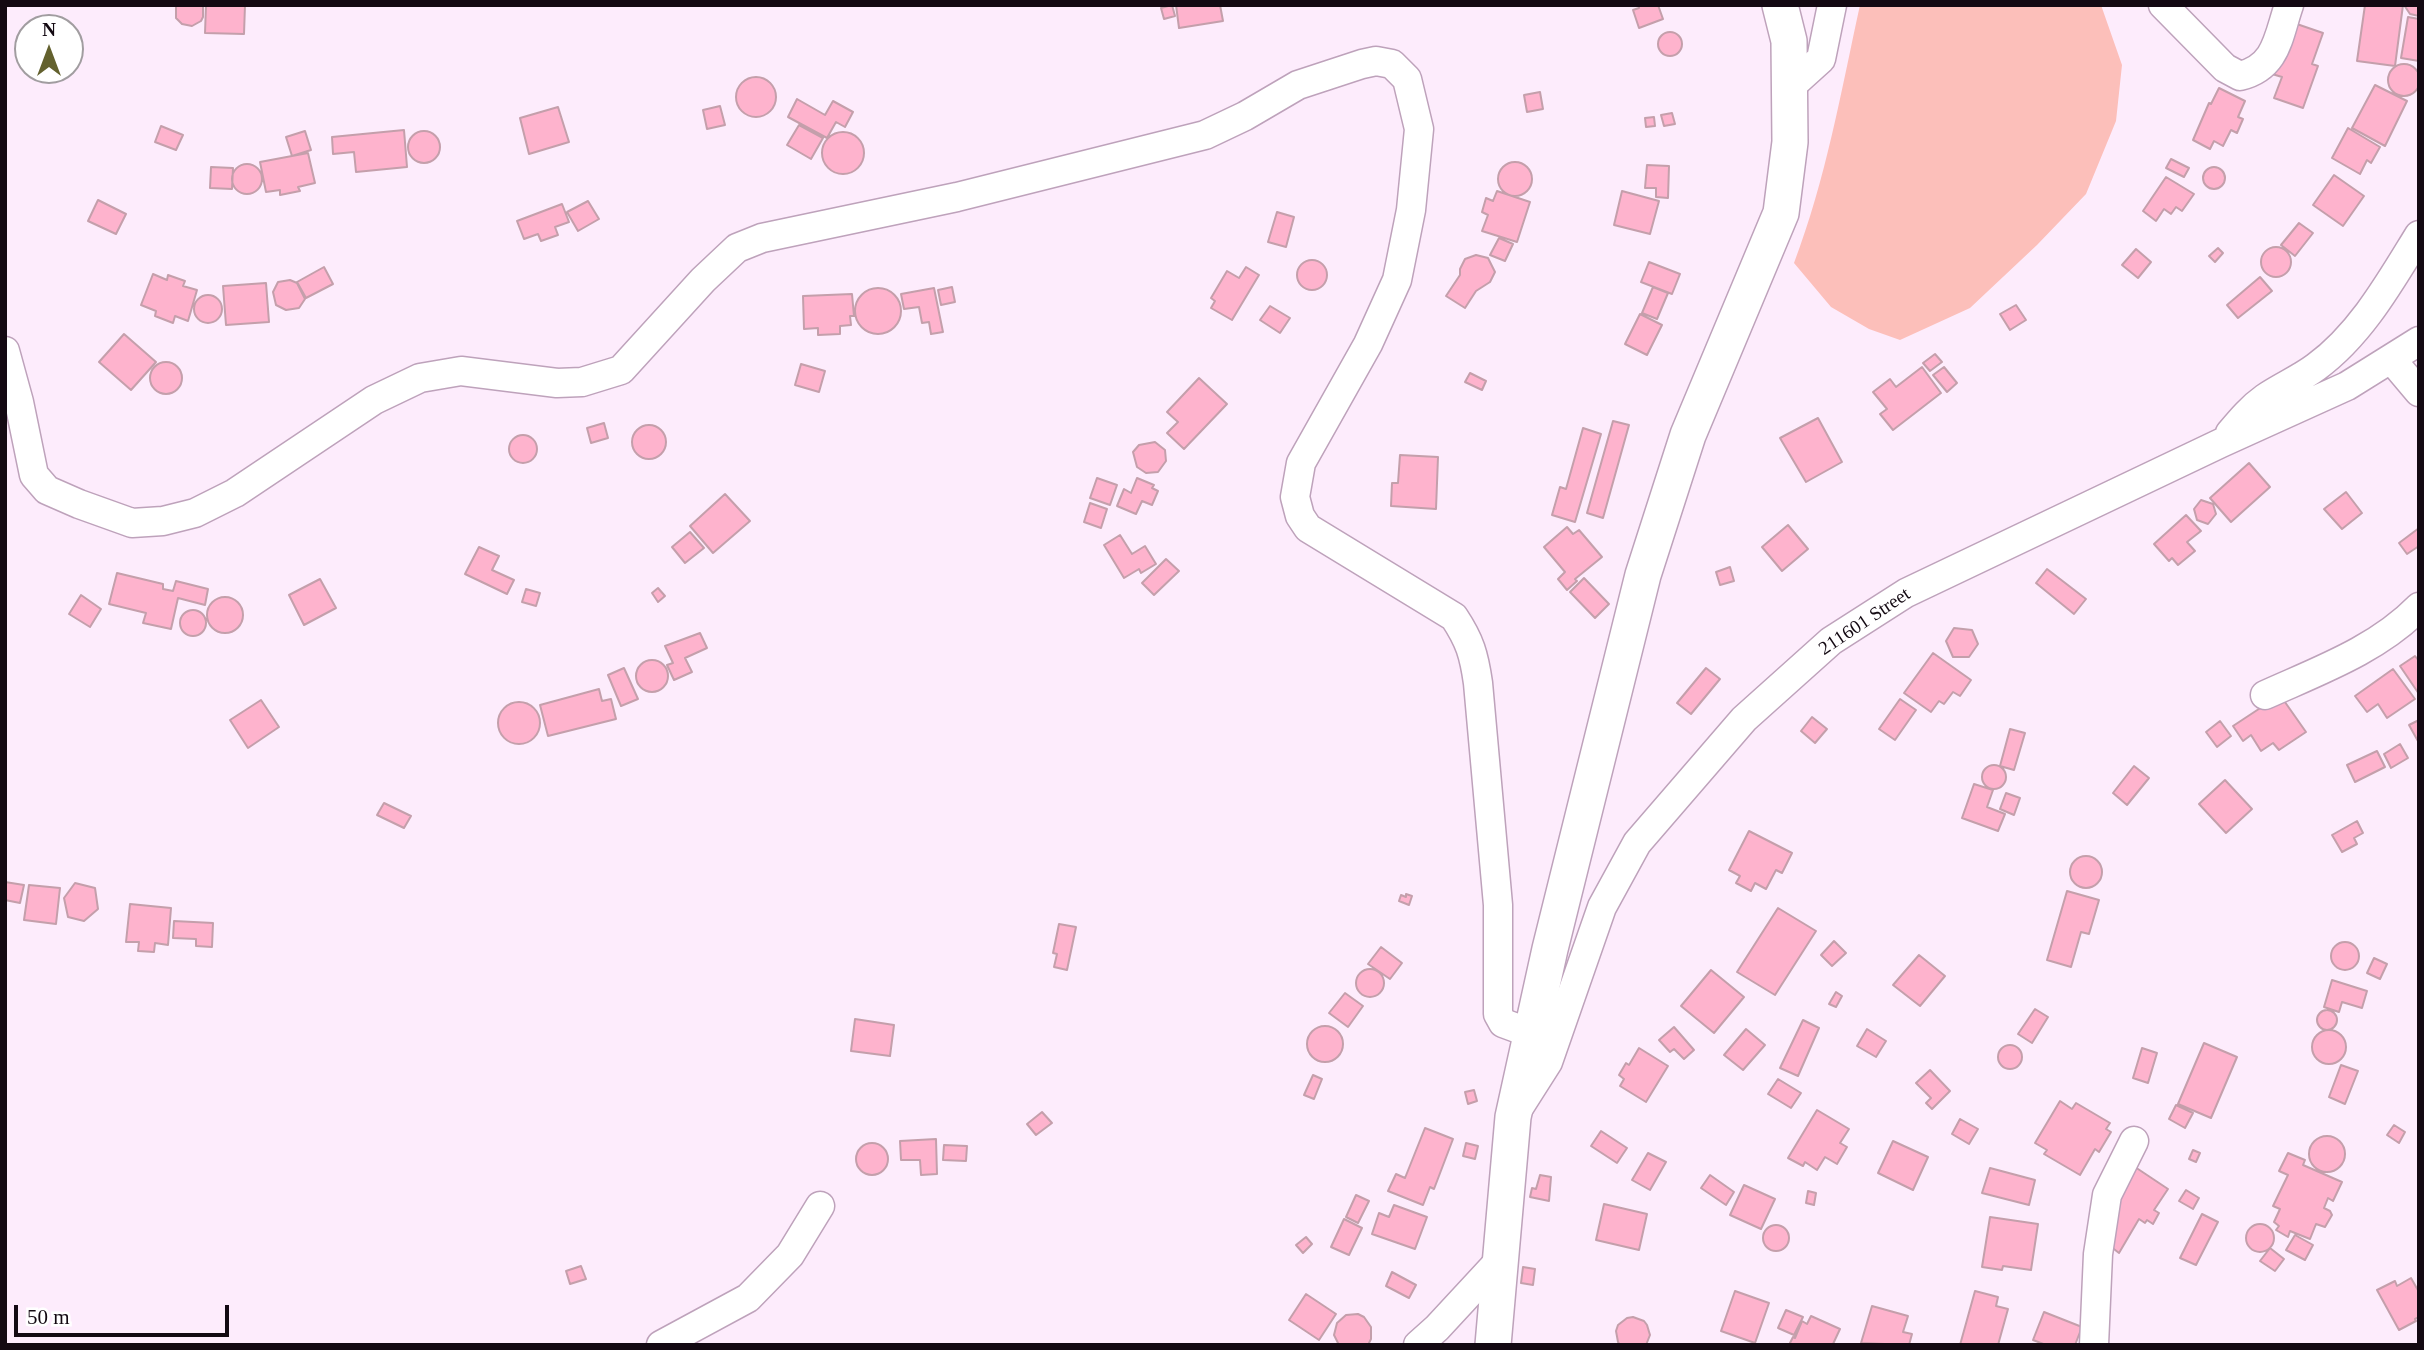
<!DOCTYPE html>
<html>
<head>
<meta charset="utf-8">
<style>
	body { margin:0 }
	#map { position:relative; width:2424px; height:1350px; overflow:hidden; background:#fdecfc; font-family:"Times New Roman",serif }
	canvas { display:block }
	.frame { position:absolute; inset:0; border:7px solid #130912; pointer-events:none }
	.north { position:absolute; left:14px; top:14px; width:70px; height:70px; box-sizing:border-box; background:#fff; border:2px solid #a19da0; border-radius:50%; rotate:0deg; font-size:19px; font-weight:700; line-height:28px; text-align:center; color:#130912 }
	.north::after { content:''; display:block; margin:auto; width:24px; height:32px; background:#63612e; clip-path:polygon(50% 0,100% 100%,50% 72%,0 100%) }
	.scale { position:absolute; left:14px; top:1305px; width:215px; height:32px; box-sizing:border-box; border:4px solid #130912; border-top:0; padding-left:9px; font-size:21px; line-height:24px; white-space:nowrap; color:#130912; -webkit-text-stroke:5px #fff; paint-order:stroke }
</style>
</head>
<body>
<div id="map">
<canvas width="2424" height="1350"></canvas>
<div class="frame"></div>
<div class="north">N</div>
<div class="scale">50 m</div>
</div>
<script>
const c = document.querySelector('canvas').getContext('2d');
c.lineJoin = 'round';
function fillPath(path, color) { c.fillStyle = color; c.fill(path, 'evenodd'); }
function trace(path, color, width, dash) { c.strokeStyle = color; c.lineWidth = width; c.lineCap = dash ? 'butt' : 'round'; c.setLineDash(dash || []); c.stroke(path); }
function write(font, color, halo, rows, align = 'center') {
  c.font = font + ' "Times New Roman",serif'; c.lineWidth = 7; c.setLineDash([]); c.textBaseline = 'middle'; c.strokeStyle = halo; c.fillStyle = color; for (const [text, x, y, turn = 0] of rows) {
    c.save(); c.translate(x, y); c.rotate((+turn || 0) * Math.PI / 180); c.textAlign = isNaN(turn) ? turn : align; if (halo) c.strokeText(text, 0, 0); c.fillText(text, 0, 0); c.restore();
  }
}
fillPath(new Path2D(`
	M1860 5H2101L2122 65 2116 121 2086 194 2037 245 1970 308 1900 340 1869 329 1831 307 1794 263C1826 179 1841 92 1860 5Z`), '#fcbfba');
const building = new Path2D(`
	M176 5H203V17L201 21 192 26 182 24 176 18Z
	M206 5H245L244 34 205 33Z
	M1172 5 1175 16 1164 19 1161 8Z
	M1176 5H1220L1223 21 1179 28Z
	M1639 5H1658L1663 19 1639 28 1633 10 1639 8Z
	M2365 5H2403L2395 66 2357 61Z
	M2404 5H2419V16L2410 14Z
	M2408 17 2419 19V61L2401 58Z
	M2291 22 2323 33 2312 64 2318 66 2303 108 2274 98 2282 77 2272 74Z
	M1658 44a12 12 0 1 1 24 0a12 12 0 1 1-24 0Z
	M2388 80a16 16 0 1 1 32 0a16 16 0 1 1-32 0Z
	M736 97a20 20 0 1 1 40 0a20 20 0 1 1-40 0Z
	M2375 85 2407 101 2385 146 2352 128Z
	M2219 88 2245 101 2238 117 2243 119 2237 133 2231 130 2223 146 2214 141 2210 149 2193 140 2209 103 2211 104Z
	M1540 92 1543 109 1527 112 1524 95Z
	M797 99 825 115 833 101 853 112 845 127 836 122 827 138 788 117Z
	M720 106 725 125 707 129 703 110Z
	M558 107 569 142 529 154 520 118Z
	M1672 113 1675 124 1664 126 1661 115Z
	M1654 117 1655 126 1646 127 1645 118Z
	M799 125 823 138 811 159 787 145Z
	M161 126 183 135 176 150 155 142Z
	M2348 128 2380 147 2371 163 2367 160 2360 174 2332 158Z
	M404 130 407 167 356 172 354 152 333 154 332 137Z
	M305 131 311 150 292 156 286 137Z
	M408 147a16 16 0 1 1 32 0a16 16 0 1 1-32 0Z
	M822 153a21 21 0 1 1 42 0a21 21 0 1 1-42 0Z
	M308 153 315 183 298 187 300 191 280 195V190L266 192 260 162Z
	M2171 159 2189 168 2184 177 2166 168Z
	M1498 179a17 17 0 1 1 34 0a17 17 0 1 1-34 0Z
	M232 179a15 15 0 1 1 30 0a15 15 0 1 1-30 0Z
	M1647 165 1669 166 1668 198 1656 197V188H1645Z
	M2203 178a11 11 0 1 1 22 0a11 11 0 1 1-22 0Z
	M211 167 233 168 232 189 210 188Z
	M2334 175 2364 196 2343 226 2313 205Z
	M2166 177 2194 194 2182 211 2176 207 2171 214 2164 209 2156 221 2143 211Z
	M1497 191 1530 202 1517 242 1482 231 1488 215 1482 212 1486 198 1493 201Z
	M1622 191 1659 201 1650 234 1614 225Z
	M98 200 126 214 116 234 88 221Z
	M588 201 599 219 578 231 567 212Z
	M562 204 569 222 555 227 558 235 541 241 538 234 524 239 517 221Z
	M1277 212 1294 217 1286 247 1268 242Z
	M2299 223 2313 233 2295 256 2281 245Z
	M1499 238 1513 244 1505 261 1490 255Z
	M2261 262a15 15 0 1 1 30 0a15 15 0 1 1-30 0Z
	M2218 248 2223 253 2215 262 2209 256Z
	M2136 249 2151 262 2138 278 2122 265Z
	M1476 255 1488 258 1495 272 1490 282 1476 291 1465 308 1446 296 1460 275V269L1465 259Z
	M1297 275a15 15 0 1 1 30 0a15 15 0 1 1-30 0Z
	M1649 262 1680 274 1672 294 1641 282Z
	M324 267 333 284 306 298 297 282Z
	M1246 267 1259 275 1232 320 1211 308 1215 301 1211 298 1227 271 1239 278Z
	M153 274 167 280 168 275 185 281 183 286 197 290 188 321 175 316 173 323 155 316 156 311 141 305Z
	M2260 277 2272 291 2238 318 2227 305Z
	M290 280 297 283 305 299 299 308 286 310 276 305 273 292 278 282Z
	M266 283 269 322 226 325 223 286Z
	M952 287 955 302 941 305 938 290Z
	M1653 287 1668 293 1657 319 1642 313Z
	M934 288 943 332 931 334 929 322 922 323 919 307 904 309 901 294Z
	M855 311a23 23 0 1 1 46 0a23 23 0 1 1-46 0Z
	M852 294 854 316H850L851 325 840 326V334L818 335V328L804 329 803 296Z
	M194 309a14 14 0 1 1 28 0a14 14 0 1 1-28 0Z
	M2016 305 2026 320 2010 330 2000 314Z
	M1270 306 1290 318 1280 333 1260 320Z
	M1640 314 1662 325 1647 355 1625 344Z
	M124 334 156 362 131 390 99 362Z
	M1935 354 1942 362 1930 371 1923 363Z
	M150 378a16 16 0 1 1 32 0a16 16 0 1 1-32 0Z
	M801 364 825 371 819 392 795 385Z
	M1922 367 1941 393 1893 430 1880 414 1887 409 1873 392 1890 379 1896 387Z
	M1944 367 1957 383 1947 392 1933 375Z
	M1470 373 1486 381 1482 390 1465 382Z
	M1199 378 1227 404 1184 449 1167 433 1178 422 1167 412Z
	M1818 418 1842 462 1806 482 1780 438Z
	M1613 421 1629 425 1603 518 1587 513Z
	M604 423 608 438 591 443 587 428Z
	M632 442a17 17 0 1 1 34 0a17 17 0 1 1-34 0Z
	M1583 428 1601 434 1575 522 1552 515 1560 487 1566 489Z
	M509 449a14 14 0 1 1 28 0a14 14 0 1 1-28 0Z
	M1155 442 1165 450 1166 461 1158 472 1146 473 1137 467 1133 452 1139 445Z
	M1400 455 1438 457 1436 509 1391 506 1392 483H1398Z
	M2249 463 2270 487 2231 522 2210 498Z
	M1097 478 1117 485 1110 505 1090 498Z
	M1137 478 1154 485 1152 488 1158 491 1152 505 1142 501 1136 514 1117 506 1124 489 1131 493Z
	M2346 492 2362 513 2342 529 2324 509Z
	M725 494 750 521 713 553 690 526Z
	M2201 500 2213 504 2216 514 2208 524 2197 520 2194 509Z
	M1090 503 1107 509 1101 528 1084 522Z
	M2186 515 2201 531 2187 542 2195 551 2178 565 2172 558 2169 561 2154 544Z
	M1788 525 1808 549 1782 571 1762 547Z
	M1567 527 1573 534 1579 530 1602 557 1575 579 1577 581 1567 590 1558 579 1565 572 1544 547Z
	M2419 528V546L2407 554 2399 543Z
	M690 532 704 548 685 563 672 547Z
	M1120 535 1132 554 1145 546 1156 564 1141 573 1139 569 1124 578 1104 545Z
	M479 547 499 556 492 570 514 580 507 594 465 574Z
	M1166 559 1179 571 1154 595 1142 583Z
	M1730 567 1734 581 1720 585 1716 572Z
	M2047 569 2086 599 2074 614 2036 583Z
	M117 573 163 584V589L173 591 176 581 208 589 205 605 178 598 171 629 143 623 146 613 109 604Z
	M1584 578 1609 604 1595 618 1570 592Z
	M320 579 336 608 304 625 289 595Z
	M658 588 665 596 658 602 652 593Z
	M526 589 540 593 536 606 522 602Z
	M81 595 101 609 90 627 69 614Z
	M207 615a18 18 0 1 1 36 0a18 18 0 1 1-36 0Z
	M180 623a13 13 0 1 1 26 0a13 13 0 1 1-26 0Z
	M1954 628 1972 630 1978 644 1969 657H1953L1946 641Z
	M700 633 707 648 685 658 692 672 674 680 667 665 673 663 665 646Z
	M1933 653 1971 680 1960 696 1953 692 1944 704 1939 701 1931 712 1904 693Z
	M2415 656 2419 661V694L2400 666Z
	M636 676a16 16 0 1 1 32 0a16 16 0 1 1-32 0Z
	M624 668 638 699 621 706 608 675Z
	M1706 668 1720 679 1691 714 1677 703Z
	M2393 669 2415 699 2387 718 2378 704 2367 712 2355 696Z
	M599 689 602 701 611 699 616 719 548 736 540 705Z
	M2280 695 2306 732 2279 750 2273 743 2261 751 2251 735 2243 741 2233 726Z
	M1900 699 1916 710 1895 740 1879 729Z
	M261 700 279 727 248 748 230 720Z
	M498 723a21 21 0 1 1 42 0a21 21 0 1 1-42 0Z
	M1812 717 1827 729 1815 743 1801 731Z
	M2419 720V743L2409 725Z
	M2220 721 2231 736 2217 747 2206 732Z
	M2010 729 2025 733 2014 770 2000 766Z
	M2400 744 2408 758 2391 768 2384 754Z
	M2377 751 2385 767 2355 782 2347 765Z
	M1982 777a12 12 0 1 1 24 0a12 12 0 1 1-24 0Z
	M2134 766 2149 778 2127 805 2113 793Z
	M2225 780 2252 809 2226 833 2199 804Z
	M1974 784 1993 790 1987 807 2005 814 1998 831 1962 818Z
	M2006 793 2020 798 2014 815 2000 809Z
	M384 803 411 816 404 828 377 815Z
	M2357 821 2363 833 2354 838 2357 844 2342 852 2332 835Z
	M1749 831 1792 853 1782 873 1776 870 1766 889 1755 883 1751 891 1736 883 1740 876 1729 870Z
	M2070 872a16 16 0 1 1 32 0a16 16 0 1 1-32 0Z
	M5 882 24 885 20 903 5 900Z
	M75 883 95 888 98 909 84 921 68 917 64 898Z
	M29 885 60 888 56 924 24 920Z
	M2067 891 2099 900 2089 934 2081 932 2071 967 2047 960Z
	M1406 894 1412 896 1409 905 1399 901 1401 895 1406 897Z
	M130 904 171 908 168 945 155 943 154 952 138 951 139 942H126Z
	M1778 908 1816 931 1775 995 1737 972Z
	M174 921 213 923 212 947 196 946V939L173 938Z
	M1059 924 1076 927 1067 970 1054 967 1057 954 1053 953Z
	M1834 941 1846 953 1832 966 1821 955Z
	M2331 956a14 14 0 1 1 28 0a14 14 0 1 1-28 0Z
	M1381 947 1402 963 1390 979 1368 964Z
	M1919 955 1945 976 1920 1006 1893 985Z
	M2374 958 2387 964 2380 979 2367 973Z
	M1356 983a14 14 0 1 1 28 0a14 14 0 1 1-28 0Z
	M1711 970 1744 997 1714 1033 1681 1006Z
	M2332 980 2367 991 2362 1008 2342 1002 2339 1012 2324 1007Z
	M1836 992 1842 996 1836 1007 1829 1004Z
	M1345 993 1363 1006 1348 1027 1329 1013Z
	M2035 1009 2048 1017 2032 1043 2018 1034Z
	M2317 1020a10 10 0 1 1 20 0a10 10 0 1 1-20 0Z
	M855 1019 894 1025 890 1056 851 1051Z
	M1803 1020 1819 1028 1798 1076 1780 1068Z
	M1307 1044a18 18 0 1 1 36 0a18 18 0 1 1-36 0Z
	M1674 1027 1694 1050 1684 1059 1674 1049 1670 1052 1659 1040Z
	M1746 1029 1765 1045 1743 1070 1724 1055Z
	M1867 1029 1886 1041 1876 1057 1857 1046Z
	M2312 1047a17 17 0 1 1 34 0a17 17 0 1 1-34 0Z
	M2204 1043 2237 1057 2211 1118 2178 1104Z
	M1998 1057a12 12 0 1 1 24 0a12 12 0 1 1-24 0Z
	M1639 1048 1668 1066 1646 1102 1620 1086 1624 1079 1619 1075 1626 1063 1629 1065Z
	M2142 1048 2157 1053 2148 1083 2133 1078Z
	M2341 1065 2358 1071 2345 1104 2329 1097Z
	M1930 1070 1950 1091 1932 1109 1926 1103 1931 1098 1916 1083Z
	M1313 1075 1322 1079 1314 1099 1304 1095Z
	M1778 1079 1801 1093 1791 1108 1768 1094Z
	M1474 1090 1477 1101 1468 1104 1465 1092Z
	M2060 1101 2072 1109 2076 1103 2110 1123 2106 1129 2111 1132 2099 1152 2095 1149 2080 1175 2044 1154 2047 1150 2035 1143Z
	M2176 1105 2193 1113 2185 1128 2169 1119Z
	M1817 1110 1849 1129 1840 1143 1847 1147 1837 1164 1825 1157 1817 1170 1805 1162 1803 1166 1788 1158Z
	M1042 1112 1052 1123 1036 1135 1027 1124Z
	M1960 1119 1978 1129 1969 1144 1952 1134Z
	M2394 1125 2405 1132 2399 1143 2387 1135Z
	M1425 1128 1453 1139 1434 1189 1430 1187 1423 1205 1388 1191 1396 1174 1405 1178Z
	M1601 1131 1627 1148 1617 1163 1591 1146Z
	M2309 1154a18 18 0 1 1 36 0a18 18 0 1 1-36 0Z
	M936 1139 937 1174 921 1175 920 1160H901L900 1141Z
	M1893 1141 1928 1157 1913 1190 1878 1173Z
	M856 1159a16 16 0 1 1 32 0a16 16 0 1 1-32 0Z
	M1466 1143 1478 1146 1475 1159 1463 1156Z
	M944 1145 967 1146 966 1161 943 1160Z
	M2193 1150 2200 1153 2196 1162 2189 1159Z
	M1648 1153 1666 1162 1650 1190 1632 1180Z
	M2288 1153 2305 1160 2303 1165 2342 1182 2333 1201 2328 1198 2324 1208 2330 1211 2332 1215 2325 1227 2316 1224 2310 1239 2290 1231 2288 1237 2276 1230 2279 1226 2274 1222 2280 1209 2273 1206 2288 1175 2279 1171Z
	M2132 1165 2168 1189 2154 1210 2159 1213 2153 1224 2147 1220 2145 1223 2139 1219 2119 1253 2101 1239Z
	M1990 1168 2035 1180 2029 1205 1982 1193Z
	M1540 1175 1551 1177 1549 1201 1530 1197 1532 1188 1536 1189Z
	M1710 1175 1734 1192 1726 1205 1701 1188Z
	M1744 1185 1775 1199 1761 1229 1730 1215Z
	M2186 1190 2199 1198 2193 1209 2179 1201Z
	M1808 1191 1816 1193 1814 1205 1806 1203Z
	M1356 1195 1369 1201 1358 1223 1346 1217Z
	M1604 1204 1647 1214 1639 1250 1596 1240Z
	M1394 1205 1427 1217 1415 1249 1372 1234 1379 1213 1389 1217Z
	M2202 1214 2218 1222 2196 1265 2180 1258Z
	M1990 1217 2038 1224 2031 1270 2003 1266 2002 1270 1982 1267Z
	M1344 1219 1362 1228 1349 1255 1331 1247Z
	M2246 1238a14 14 0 1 1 28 0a14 14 0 1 1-28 0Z
	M1763 1238a13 13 0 1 1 26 0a13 13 0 1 1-26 0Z
	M2295 1235 2313 1245 2305 1260 2286 1250Z
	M1306 1237 1312 1244 1303 1253 1296 1245Z
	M2270 1248 2284 1259 2275 1271 2260 1261Z
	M581 1266 586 1279 570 1284 566 1271Z
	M1523 1267 1535 1269 1533 1285 1521 1283Z
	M1392 1272 1416 1285 1409 1298 1386 1286Z
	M2411 1278 2419 1292V1317L2415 1319 2416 1321 2399 1330 2377 1290 2395 1281 2397 1286Z
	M1735 1291 1769 1303 1755 1343 1721 1331Z
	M1975 1291 1998 1297 1996 1306 2008 1309 1998 1345H1960Z
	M1306 1294 1336 1314 1319 1340 1289 1320Z
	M1872 1306 1908 1316 1903 1332 1912 1334 1909 1345 1861 1343Z
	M1786 1310 1803 1317 1794 1335 1778 1328Z
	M2044 1312 2082 1327 2075 1345H2046L2033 1340Z
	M1358 1314 1364 1317 1371 1327V1339L1368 1345H1339L1334 1335 1337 1323 1346 1315Z
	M1811 1316 1840 1329 1833 1344 1836 1345H1789L1793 1337 1795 1338 1802 1321 1807 1324Z
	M1633 1317 1644 1321 1647 1325 1650 1335 1646 1345H1620L1618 1342 1616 1331 1618 1325 1627 1318Z`);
fillPath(building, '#feb3cd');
trace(building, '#c49fab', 2);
const minor = new Path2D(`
	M2163 5 2225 68 2240 76C2277 67 2278 37 2289 5
	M1790 87 1821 59 1832 5
	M5 351 19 402 34 475 47 490 79 504 132 523 163 521 195 513 235 493 374 400 420 378 461 371 557 383 582 382 621 370 703 280 737 248 762 238 957 197 1205 135 1245 116 1298 85 1362 64 1376 61 1392 64 1407 79 1419 129 1411 210 1397 280 1368 344 1301 463 1295 497 1300 516 1308 528 1454 617C1470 641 1474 655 1478 683L1498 905V1014L1503 1023 1530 1033
	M2392 360 2419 392
	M2230 433C2241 420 2251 408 2265 398 2281 387 2300 379 2316 367 2361 334 2390 282 2419 235
	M2265 695C2318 671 2377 650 2419 607
	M1520 1106 1548 1062 1602 907 1637 843 1744 719 1831 641 1906 593 2221 443 2347 386 2419 341
	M661 1345 748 1298 790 1255 820 1206
	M1418 1345 1437 1328 1500 1260
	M2094 1345 2098 1254 2107 1195 2134 1141`);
const tertiary = new Path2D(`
	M1493 1345 1513 1117 1550 949 1643 575 1688 435 1781 213 1790 142 1789 41 1780 5`);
trace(minor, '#bea2bb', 31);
trace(tertiary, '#bea2bb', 38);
trace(minor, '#fff', 28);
trace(tertiary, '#fff', 35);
write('19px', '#130912', '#fff', [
	["211601 Street",1865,622,-34]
]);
</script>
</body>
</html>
